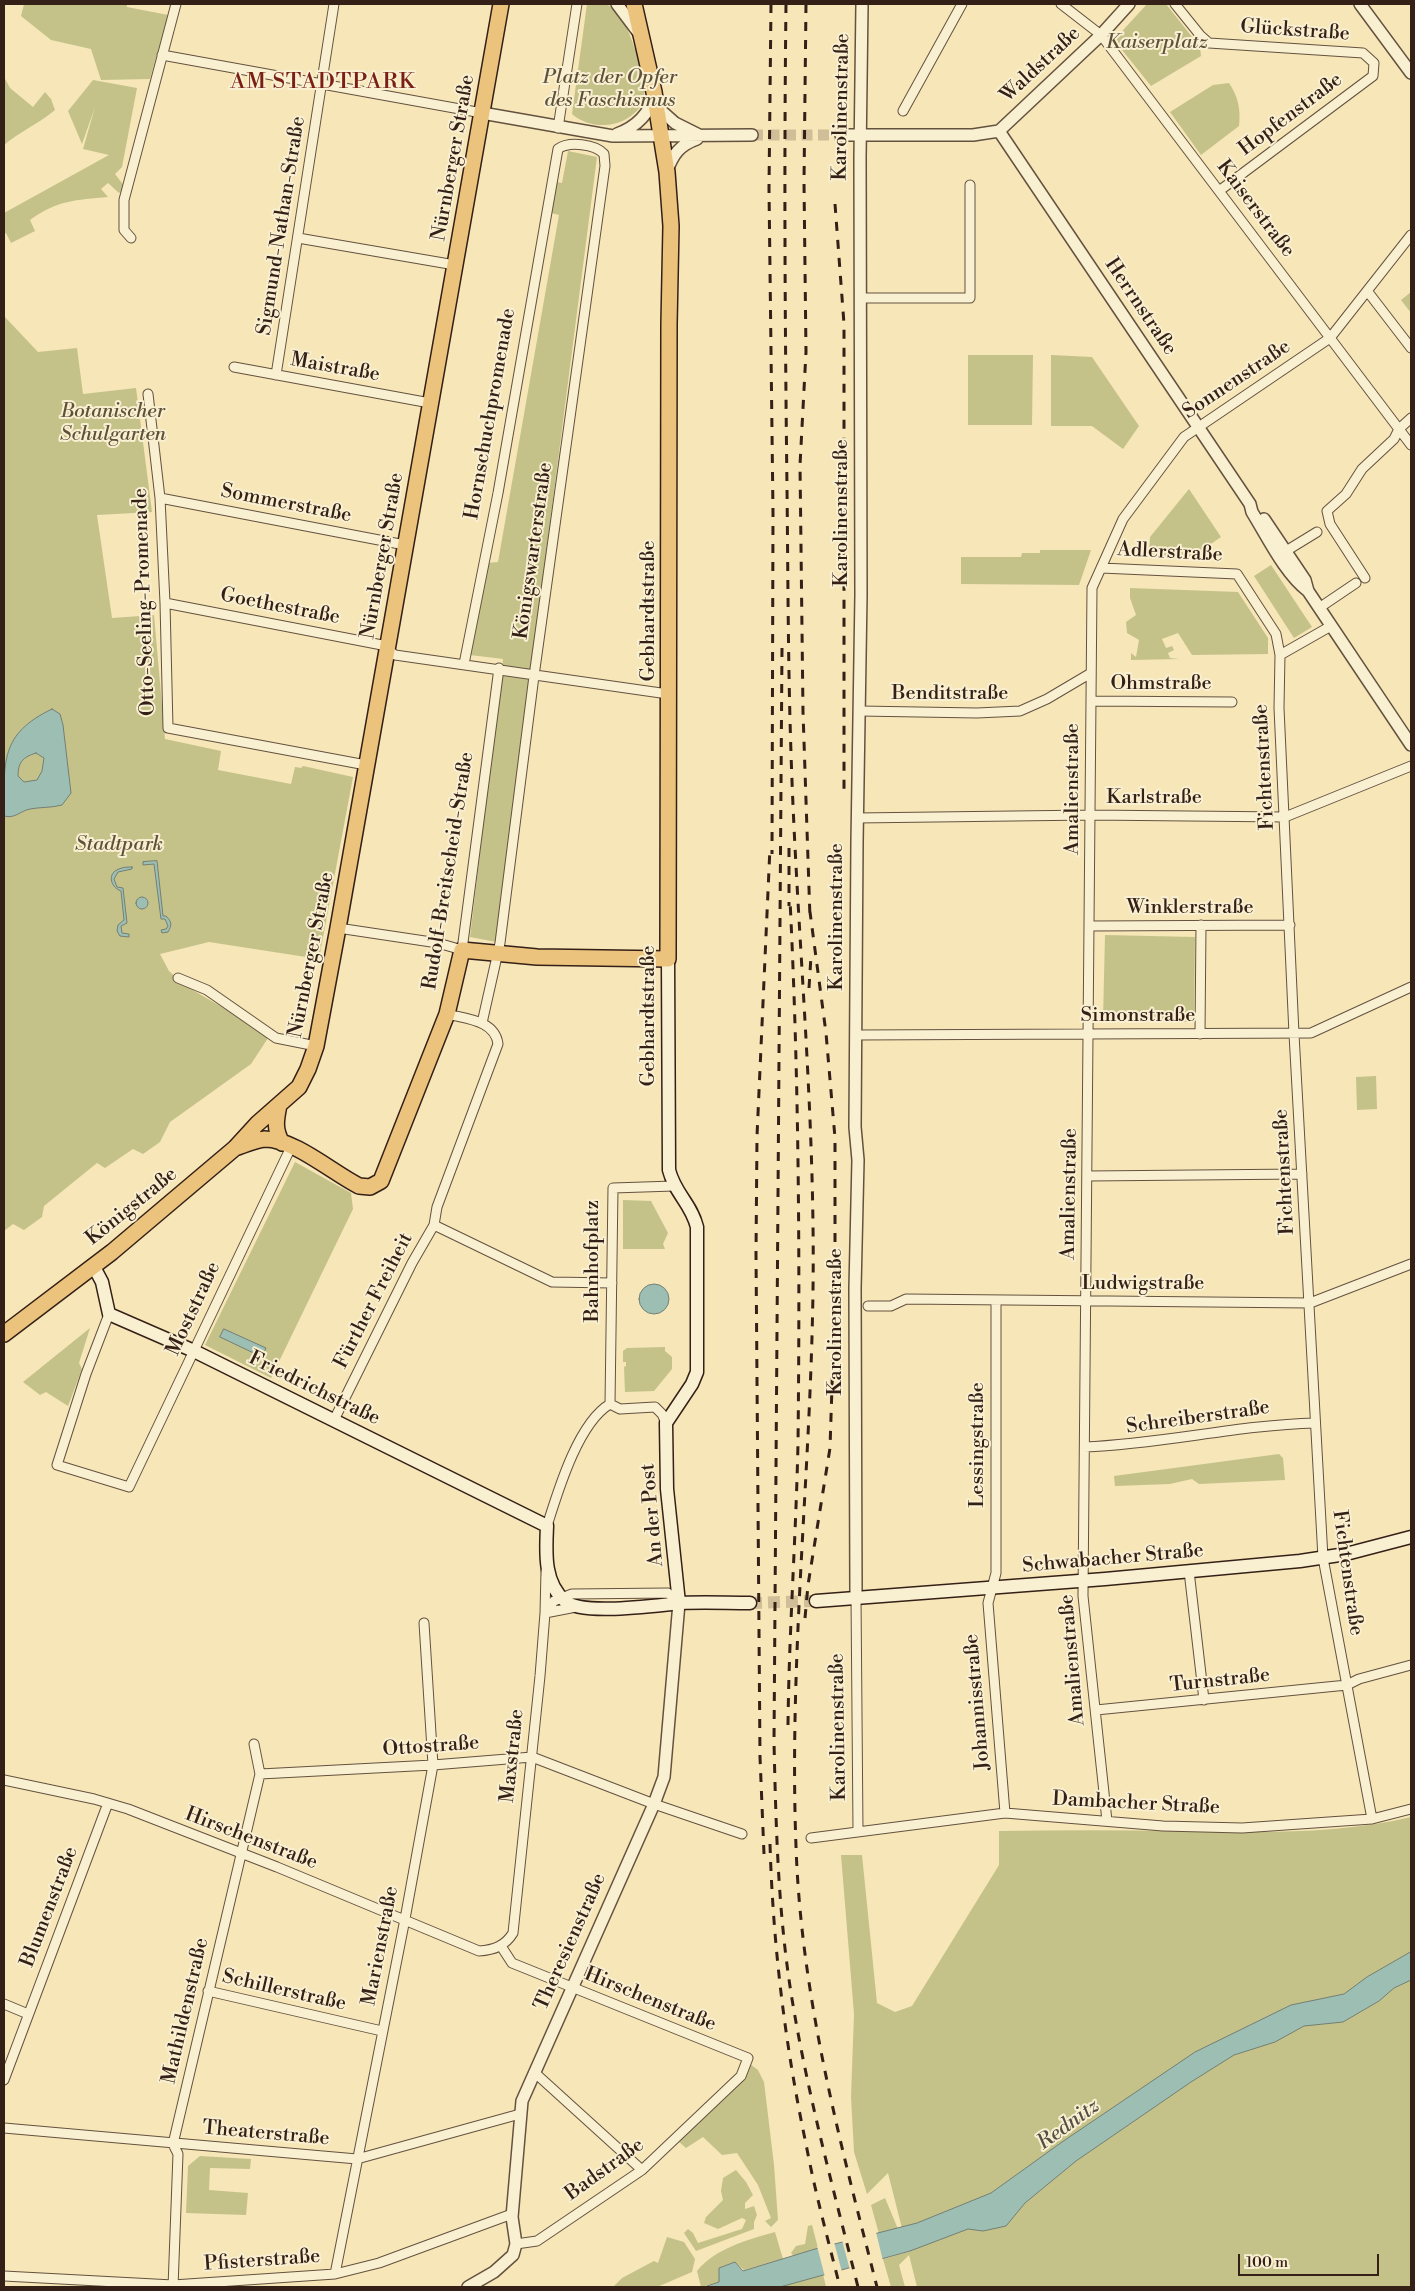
<!DOCTYPE html>
<html>
<head>
<meta charset="utf-8">
<style>
	body { margin:0 }
	#map { position:relative; width:1415px; height:2291px; overflow:hidden; background:#f6e6b8; font-family:"Libre Bodoni",serif }
	canvas { display:block }
	.frame { position:absolute; inset:0; border:5px solid #342017; pointer-events:none }
	.scale { position:absolute; left:1238px; top:2254px; width:141px; height:22px; box-sizing:border-box; border:2px solid #342017; border-top:0; padding-left:6px; font-size:15px; line-height:18px; white-space:nowrap; color:#342017; -webkit-text-stroke:4px #f9efd1; paint-order:stroke }
</style>
</head>
<body>
<div id="map">
<canvas width="1415" height="2291"></canvas>
<div class="frame"></div>
<div class="scale">100 m</div>
</div>
<script>
const c = document.querySelector('canvas').getContext('2d');
c.lineJoin = 'round';
function fillPath(path, color) { c.fillStyle = color; c.fill(path, 'evenodd'); }
function trace(path, color, width, dash) { c.strokeStyle = color; c.lineWidth = width; c.lineCap = dash ? 'butt' : 'round'; c.setLineDash(dash || []); c.stroke(path); }
function write(font, color, halo, rows, align = 'center') {
  c.font = font + ' "Libre Bodoni",serif'; c.lineWidth = 4; c.setLineDash([]); c.textBaseline = 'middle'; c.strokeStyle = halo; c.fillStyle = color; for (const [text, x, y, turn = 0] of rows) {
    c.save(); c.translate(x, y); c.rotate((+turn || 0) * Math.PI / 180); c.textAlign = isNaN(turn) ? turn : align; if (halo) c.strokeText(text, 0, 0); c.fillText(text, 0, 0); c.restore();
  }
}
fillPath(new Path2D(`
	M24 4H127V7L168 15 150 79 101 80 91 49 51 40 21 16Z
	M587 4H607C613 9 619 14 623 21 633 38 647 82 644 101 630 127 594 133 572 114Z
	M1147 4H1166L1200 47 1201 56 1151 86 1114 40Z
	M4 77 10 88 33 107 45 92 51 99 55 110C38 124 21 131 4 145Z
	M93 80 137 88 122 167 115 174 125 187 119 193 108 183 101 189 108 197C76 200 57 200 30 220L35 231 11 243 6 233 4 234V213L109 155 83 149 95 107 82 144 68 111Z
	M1229 83C1238 96 1241 110 1239 126L1201 155 1170 112 1213 85Z
	M568 151 597 157 496 942 470 937 503 659 470 655 487 563 498 562 559 215 551 213 557 182 562 183Z
	M1411 292V313L1401 300Z
	M4 316 38 352 77 348 83 394 136 388 152 512 97 515 112 618 154 615 165 739 221 751 218 770 291 784 295 767 301 768 303 766 353 777 319 959 209 942 160 954 169 971 184 985 270 1035 251 1064 170 1122 160 1142 143 1154 133 1149 105 1168 97 1163 44 1206 42 1217 24 1230 13 1224 4 1231Z
	M968 355H1033L1032 425H968Z
	M1051 355 1092 357 1139 426 1123 449 1092 426H1051Z
	M1189 489 1221 537 1205 548 1212 559 1149 557 1150 537Z
	M1040 550H1091L1079 585 961 584V557H1021L1022 553H1040Z
	M1271 565 1312 627 1294 638 1254 576Z
	M1130 588 1238 592 1268 638V654L1192 655 1178 633 1162 639 1166 648 1172 646 1174 650 1168 653 1170 658 1179 659 1131 660V653L1136 657 1139 640 1127 633 1126 622 1136 615 1130 598Z
	M1105 935 1195 937 1194 1022 1103 1020Z
	M1376 1076 1377 1109 1357 1110 1356 1077Z
	M295 1162 351 1193 353 1209 271 1378 205 1345Z
	M623 1200 651 1201 668 1233 663 1244 665 1249H623Z
	M90 1328 79 1363 82 1369 68 1406 46 1392 40 1395 23 1382Z
	M665 1347V1351L672 1357V1369L654 1391 625 1392 624 1367 626 1366V1362H623V1351L627 1348Z
	M1279 1454 1283 1458 1285 1480 1199 1484 1192 1479 1170 1484 1115 1486 1114 1476Z
	M1411 1817V2287H917L909 2255 899 2265 905 2287H891L883 2259 908 2252 888 2173 867 2194 854 2152 851 2097 854 2014 841 1855H862L877 2003 895 2012 912 2006 999 1865V1831C1059 1830 1120 1830 1181 1831 1258 1832 1336 1835 1411 1817Z
	M750 2064 758 2070 764 2082 774 2165 778 2220 771 2227 765 2221 771 2218 758 2185 737 2153 722 2155 703 2137 686 2148 678 2141Z
	M200 2156 251 2159 250 2169 210 2168 209 2190 248 2193 246 2215 186 2213 188 2166Z
	M736 2170 746 2182 753 2195 745 2203V2209L754 2206 757 2215 754 2222V2229L696 2251 684 2233 688 2229 693 2233 698 2243 742 2229 746 2220 742 2218 718 2229 704 2223 706 2217 723 2200 721 2191 723 2178Z
	M885 2198 898 2229 879 2234 871 2205Z
	M812 2225 818 2248 794 2256 791 2253 796 2246 805 2244 808 2226Z
	M775 2232 783 2259 744 2270 735 2262 719 2268V2282L701 2287 697 2271C716 2248 747 2240 775 2232Z
	M667 2237 684 2242 695 2259 692 2272 657 2287H613L622 2278 654 2261 658 2263Z
	M823 2274 826 2287H779Z`), '#c4c289');
const water = new Path2D(`
	M52 709 60 714 63 725 71 793 62 805C51 808 40 807 30 809 20 811 15 819 4 816 4 761 0 734 52 709ZM36 753 44 758 42 771 37 780 24 782 18 776C18 762 23 757 36 753Z
	M157 861 163 916H166C172 922 172 925 168 932L162 933 161 930 166 929 168 926 165 919H161L154 864 143 865V862Z
	M132 867V869L118 872 114 879 117 887 123 888 127 923 121 926 122 933 129 934V937L120 936 117 931 118 925 124 920 121 891C110 887 107 873 119 869 123 867 128 867 132 867Z
	M136 903a6 6 0 1 1 12 0a6 6 0 1 1-12 0Z
	M639 1299a15 15 0 1 1 30 0a15 15 0 1 1-30 0Z
	M224 1329 266 1348 262 1357 220 1337Z
	M1411 1952V1980L1394 1988 1379 2001 1343 2022 1304 2026 1275 2042 1234 2055 1191 2082 1076 2161 1025 2203 1006 2226 983 2231 968 2229 910 2251 780 2287H704L719 2282V2268L735 2262 743 2271 815 2249 917 2223 991 2193 1062 2142 1195 2052 1291 2005 1344 1994 1367 1977Z`);
fillPath(water, '#9dbfb3');
trace(water, '#737f75', 1);
fillPath(new Path2D(`
	M876 2232 883 2261 850 2270 842 2240Z
	M834 2242 842 2272 825 2277 817 2246Z`), '#f6e6b8');
trace(new Path2D(`
	M752 135H841`), '#cfbe98', 11, [11, 5.5]);
trace(new Path2D(`
	M750 1603 816 1601`), '#cfbe98', 12, [12, 6]);
const minor = new Path2D(`
	M1061 4 1101 35 1411 445
	M1175 4 1200 35 1209 43 1363 53 1374 63 1373 76 1219 191
	M162 55 482 113
	M903 111 962 4
	M558 128 577 4
	M131 238 124 230V200L176 4
	M298 238 455 265
	M1368 292 1411 348
	M860 298H970V185
	M234 367 430 403
	M276 375 334 4
	M148 394 160 498 165 603 168 728 366 765
	M160 498 405 545
	M1286 551 1317 532
	M1101 568 1237 574 1276 634 1280 655 1279 708 1294 1034 1323 1558 1372 1819
	M1365 578 1330 524 1327 511 1346 494 1362 469 1394 439 1399 429 1411 418
	M165 603 382 645 395 655 668 694
	M1319 608 1356 583
	M1280 655 1331 626
	M464 664 498 493 558 149C569 141 595 144 604 154L605 166 534 676 500 943 482 1023
	M1091 701 1232 702
	M860 711 977 713 1020 711 1047 699 1091 673
	M857 818 1091 815 1285 817 1411 766
	M1090 926 1290 925
	M338 928 438 943 462 950 499 668
	M178 978 207 990 276 1038 316 1046
	M1200 1034 1201 925
	M856 1035 1311 1033 1411 987
	M1088 1176 1302 1174
	M434 1225 437 1207 498 1044C495 1020 466 1019 447 1014
	M434 1225 552 1282 612 1283
	M996 1301V1573L988 1603 1005 1813
	M868 1306H891L906 1299 1310 1303 1411 1264
	M109 1314 86 1374 57 1465 129 1487 291 1147
	M610 1404 613 1188 674 1186
	M610 1404 620 1409 655 1407 662 1414 666 1423
	M334 1420 412 1263 434 1225
	M1085 1447C1163 1444 1238 1425 1315 1423
	M547 1526C558 1491 578 1423 610 1404
	M1189 1571 1204 1700
	M856 1597 858 1831
	M545 1613 554 1601 572 1594 668 1593 679 1603
	M545 1613 576 1607
	M1096 1710 1347 1685 1359 1679 1411 1665
	M260 1774 433 1765 532 1757 654 1804 742 1834
	M4 1780 94 1799 128 1809 277 1867 479 1951C494 1950 505 1946 513 1933L540 1676 545 1613 546 1571
	M1107 1821 1083 1596 1092 588 1123 519 1184 437 1330 338 1411 235
	M811 1838 1005 1813 1163 1826 1242 1828 1372 1819 1411 1809
	M501 1946 512 1963 748 2058 741 2076 642 2170 537 2241 516 2244
	M208 1991 382 2031
	M4 2004 28 2014
	M534 2072 642 2170
	M4 2080 108 1803
	M4 2128 357 2159 520 2114
	M335 2274 405 1919 433 1765 424 1623
	M4 2276 173 2285 335 2274 379 2263 512 2214
	M173 2287 178 2154 173 2144 260 1774 254 1744`);
const tertiary = new Path2D(`
	M617 4 638 32
	M1360 4 1411 73
	M657 107 675 123 697 134
	M482 113 613 136 752 135
	M999 131 1250 504 1252 512C1267 536 1285 574 1308 591
	M617 134C636 127 649 115 654 95
	M841 135H973L999 131 1101 35 1129 4
	M667 171C673 154 680 145 697 139
	M1264 519 1305 580 1308 591 1411 745
	M856 1597 855 1288 858 1160 855 1127 857 842 861 595 860 157 862 4
	M468 2287 494 2272 513 2255 516 2244 512 2217 522 2101 654 1804 664 1777 679 1603`);
const secondary = new Path2D(`
	M668 959 669 1170C675 1194 691 1203 697 1227V1372L692 1384 666 1423 667 1489 679 1603
	M93 1265 102 1282 109 1314 194 1351 547 1526C546 1551 543 1582 565 1601 582 1616 657 1605 681 1603 704 1602 727 1603 750 1603
	M816 1601 1105 1579 1300 1561 1346 1554 1411 1537`);
const primary = new Path2D(`
	M279 1105C276 1120 274 1129 282 1143
	M235 1148C244 1145 255 1140 265 1139 294 1139 333 1173 359 1186L370 1187 381 1181 447 1014 462 950 537 957 668 959 669 324 671 226 667 172 654 92 634 4
	M4 1334 112 1252 235 1148 257 1124 299 1087 308 1069 316 1046 338 928 501 4`);
trace(minor, '#64523f', 11);
trace(tertiary, '#64523f', 14);
trace(secondary, '#342017', 15);
trace(primary, '#342017', 18);
trace(minor, '#f9efd1', 9);
trace(tertiary, '#f9efd1', 11);
trace(secondary, '#f9efd1', 12);
trace(primary, '#ebc37c', 15);
trace(new Path2D(`
	M771 4 769 189 773 513 772 854
	M786 4C784 165 785 326 787 488 788 576 788 664 791 753 796 910 811 1067 813 1225 816 1432 788 1639 796 1846 801 1997 840 2142 877 2287
	M806 4 804 182 806 352 800 465 803 712 810 918
	M835 204 844 324V797
	M782 648 774 1742C776 1828 778 1914 792 1999 808 2096 834 2192 858 2287
	M789 848V906
	M809 988 811 956
	M805 1618 808 1585 830 1448 835 1293V1138L826 1033 810 912
	M788 1725C789 1631 796 1537 798 1443 800 1262 799 1081 790 900
	M770 1844C773 1945 785 2045 806 2144 815 2192 828 2240 840 2287
	M764 1854 760 1757 756 1253 757 1136 770 847`), '#342017', 3, [9, 9]);
write('20px', '#342017', '#f9efd1', [
	["Glückstraße",1295,31,4],
	["Waldstraße",1041,65,-43],
	["Karolinenstraße",842,107,-89],
	["Hopfenstraße",1291,115,-37],
	["Nürnberger Straße",454,158,-80],
	["Kaiserstraße",1255,209,53],
	["Sigmund-Nathan-Straße",282,226,-81],
	["Herrnstraße",1140,307,56],
	["Maistraße",335,368,10],
	["Sonnenstraße",1237,380,-34],
	["Hornschuchpromenade",491,414,-80],
	["Sommerstraße",286,504,11],
	["Karolinenstraße",842,513,-90],
	["Königswarterstraße",534,551,-82],
	["Adlerstraße",1170,553,3],
	["Nürnberger Straße",383,556,-80],
	["Otto-Seeling-Promenade",145,602,-92],
	["Goethestraße",280,607,11],
	["Gebhardtstraße",649,611,-90],
	["Ohmstraße",1161,684],
	["Benditstraße",950,694],
	["Fichtenstraße",1265,767,-93],
	["Amalienstraße",1073,789,-90],
	["Karlstraße",1154,798],
	["Rudolf-Breitscheid-Straße",449,871,-81],
	["Winklerstraße",1190,908],
	["Karolinenstraße",837,917,-90],
	["Nürnberger Straße",312,955,-79],
	["Gebhardtstraße",649,1016,-90],
	["Simonstraße",1138,1016],
	["Fichtenstraße",1285,1172,-93],
	["Amalienstraße",1070,1194,-89],
	["Königstraße",132,1207,-39],
	["Bahnhofplatz",593,1261,-90],
	["Ludwigstraße",1143,1284],
	["Fürther Freiheit",374,1301,-63],
	["Moststraße",194,1309,-65],
	["Karolinenstraße",836,1322,-90],
	["Friedrichstraße",314,1389,26],
	["Schreiberstraße",1198,1418,-8],
	["Lessingstraße",978,1445,-90],
	["An der Post",653,1515,-95],
	["Schwabacher Straße",1113,1559,-5],
	["Fichtenstraße",1347,1573,82],
	["Amalienstraße",1073,1660,-95],
	["Turnstraße",1220,1681,-6],
	["Johannisstraße",978,1702,-95],
	["Karolinenstraße",839,1727,-91],
	["Ottostraße",431,1747,-4],
	["Maxstraße",513,1756,-84],
	["Dambacher Straße",1136,1804,3],
	["Hirschenstraße",251,1839,21],
	["Blumenstraße",50,1907,-69],
	["Theresienstraße",571,1942,-66],
	["Marienstraße",381,1946,-79],
	["Schillerstraße",284,1991,13],
	["Hirschenstraße",650,2000,22],
	["Mathildenstraße",186,2011,-77],
	["Theaterstraße",266,2134,5],
	["Badstraße",605,2170,-36],
	["Pfisterstraße",262,2261,-4]
]);
write('italic 20px', '#5f5139', '#f9efd1', [
	["Kaiserplatz",1157,43],
	["Platz der Opfer",610,78],
	["des Faschismus",610,101],
	["Botanischer",113,412],
	["Schulgarten",113,435],
	["Stadtpark",119,845]
]);
write('italic 21px', '#545046', '#f9efd1', [
	["Rednitz",1069,2125,-36]
]);
c.letterSpacing = '1px';
write('22px', '#7a1f14', '#f9efd1', [
	["AM STADTPARK",323,83]
]);
c.letterSpacing = '0px';
</script>
</body>
</html>
